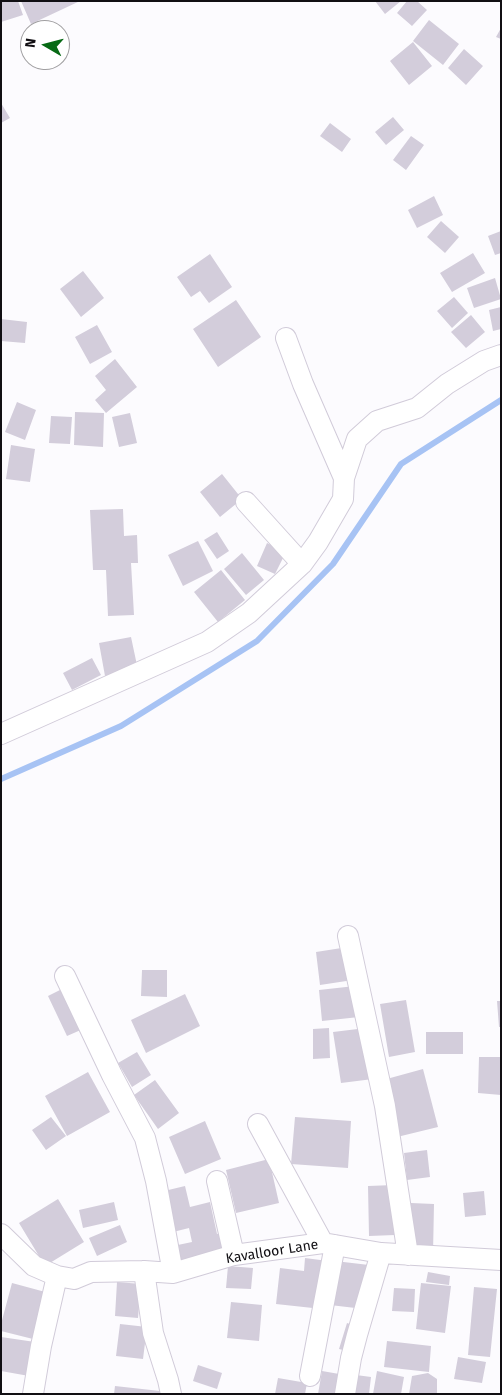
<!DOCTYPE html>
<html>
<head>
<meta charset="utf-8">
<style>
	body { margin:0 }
	#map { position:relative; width:502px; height:1395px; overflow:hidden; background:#fcfbfe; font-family:"Fira Sans",sans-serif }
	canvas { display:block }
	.frame { position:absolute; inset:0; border:2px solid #110f13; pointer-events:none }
	.north { position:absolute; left:20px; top:20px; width:50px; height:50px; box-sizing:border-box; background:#fff; border:1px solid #a09fa1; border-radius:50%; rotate:278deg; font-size:14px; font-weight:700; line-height:20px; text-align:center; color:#110f13 }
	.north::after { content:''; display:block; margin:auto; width:18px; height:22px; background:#076a15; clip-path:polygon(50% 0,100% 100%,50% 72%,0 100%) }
</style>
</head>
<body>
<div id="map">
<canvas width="502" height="1395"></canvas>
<div class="frame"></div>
<div class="north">N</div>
</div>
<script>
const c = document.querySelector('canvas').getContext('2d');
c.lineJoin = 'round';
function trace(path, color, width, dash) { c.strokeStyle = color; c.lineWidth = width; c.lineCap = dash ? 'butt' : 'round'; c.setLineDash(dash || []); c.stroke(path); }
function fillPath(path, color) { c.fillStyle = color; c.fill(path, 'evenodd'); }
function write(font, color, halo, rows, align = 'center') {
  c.font = font + ' "Fira Sans",sans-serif'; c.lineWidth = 4.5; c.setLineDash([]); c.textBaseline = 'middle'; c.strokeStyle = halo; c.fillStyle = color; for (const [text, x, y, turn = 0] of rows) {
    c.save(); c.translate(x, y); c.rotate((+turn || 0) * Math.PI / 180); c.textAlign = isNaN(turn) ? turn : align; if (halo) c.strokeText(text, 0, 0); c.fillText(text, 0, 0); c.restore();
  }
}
trace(new Path2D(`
	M1 779 121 726 257 641 333 564 401 464 501 400`), '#a7c3f4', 6);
fillPath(new Path2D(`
	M1 1H18L23 15 1 22Z
	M21 1H80L31 24Z
	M375 1H401L385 14Z
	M407 1H417L427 10 412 26 397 13Z
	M429 20 459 44 443 65 413 41Z
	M501 28V39L496 37Z
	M413 42 432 66 409 85 390 61Z
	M464 49 483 66 466 85 448 68Z
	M1 103 10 118 1 123Z
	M393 117 404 130 386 145 375 132Z
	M330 123 351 139 342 152 320 136Z
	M411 136 424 145 406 170 393 160Z
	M434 196 443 215 417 228 408 210Z
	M441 221 459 237 445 253 427 237Z
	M501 231V253L495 255 488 236Z
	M473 253 485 273 452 292 440 273Z
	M210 254 232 287 209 303 200 291 191 297 177 277Z
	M83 271 104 298 81 317 60 289Z
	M495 278 501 299 474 308 467 288Z
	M454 297 468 313 452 328 437 311Z
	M236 300 261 337 218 367 193 329Z
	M501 307V329L493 331 489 310Z
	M471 315 485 332 466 348 451 332Z
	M1 319 27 322 25 343 1 341Z
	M97 325 112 352 90 364 75 337Z
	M115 359 137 387 106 413 95 400 106 390 95 376Z
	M17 402 36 410 25 440 5 432Z
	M75 412 104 413 103 447 74 445Z
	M130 413 137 443 119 447 112 417Z
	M51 416 72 417 70 444 49 443Z
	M11 445 35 449 30 482 6 479Z
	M222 474 242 499 220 517 200 492Z
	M123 509 124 536 137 535 138 563H131L134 615 108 616 106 570H93L90 510Z
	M217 532 229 551 217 559 204 540Z
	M198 541 213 571 183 586 168 555Z
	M267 543 286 552 275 574 257 566Z
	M242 553 264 580 246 595 224 569Z
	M221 570 245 600 218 622 194 592Z
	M131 637 138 670 105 676 99 643Z
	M92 658 101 675 72 690 63 673Z
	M348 947 353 980 320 985 316 952Z
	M142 970H167V997L141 996Z
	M355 986 359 1017 322 1021 319 990Z
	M64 988 83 1029 67 1036 48 996Z
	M185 994 200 1026 146 1053 131 1020Z
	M406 1000 415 1052 389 1057 380 1004Z
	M497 1001H501V1027H499Z
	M329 1028 330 1058 313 1059V1029Z
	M366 1028 373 1079 341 1083 333 1032Z
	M426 1032H463V1054H426Z
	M137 1052 151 1075 132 1087 118 1063Z
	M479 1057H501V1095L478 1093Z
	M423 1069 438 1127 397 1137 383 1080Z
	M88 1072 110 1112 67 1136 45 1096Z
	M155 1080 179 1113 158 1129 134 1095Z
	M51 1117 66 1136 46 1150 32 1130Z
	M295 1117 351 1121 348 1168 291 1164Z
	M205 1121 221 1159 185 1174 169 1137Z
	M427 1150 430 1177 407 1180 404 1153Z
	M269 1159 279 1203 236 1213 226 1170Z
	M394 1185 395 1235 369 1236 368 1186Z
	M185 1186 190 1207 210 1202 217 1234 221 1233 225 1252 176 1263 173 1246 192 1242 189 1228 169 1233 160 1192Z
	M484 1191 486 1215 465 1217 463 1193Z
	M58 1199 84 1242 45 1266 19 1223Z
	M114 1202 118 1220 83 1228 79 1210Z
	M411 1203 434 1204 433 1254H409Z
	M120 1225 127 1242 97 1256 89 1238Z
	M305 1258 328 1261 322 1309 276 1304 280 1268 304 1271Z
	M335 1261 369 1265 364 1309 330 1305Z
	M228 1266 253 1268 251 1289 226 1288Z
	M428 1272 450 1276 449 1285 426 1282Z
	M117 1282 141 1284 138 1318 115 1316Z
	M12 1283 49 1293 37 1340 1 1331V1324Z
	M421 1283 451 1286 445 1333 416 1329Z
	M474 1287 497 1289 490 1357 468 1355Z
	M394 1288 415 1289 414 1312 392 1311Z
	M231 1302 262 1305 259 1341 227 1338Z
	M347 1323 358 1327 351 1352 339 1349Z
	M120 1324 147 1327 143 1359 116 1356Z
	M1 1337 35 1342 29 1376 1 1371Z
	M387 1341 431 1346 429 1372 384 1367Z
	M458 1357 486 1362 482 1383 454 1379Z
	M198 1365 222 1373 217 1389 193 1381Z
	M322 1371 345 1375 341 1394H318Z
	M377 1371 404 1377 401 1394H373Z
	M428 1373 437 1379V1394H409L412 1376Z
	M356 1375 371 1377 369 1394H354Z
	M278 1378 307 1383 305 1394H275Z
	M115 1386 169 1392V1394H114Z`), '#d3cddb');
const minor = new Path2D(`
	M286 338 303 384 344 478
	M246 502 302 564
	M1 734 207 642 249 613 302 564 318 542 343 499 344 478 357 439 377 421 417 408 447 384 484 361 501 355
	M348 936 385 1106 408 1255
	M65 976 112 1075 145 1138 156 1181 173 1273
	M258 1124 323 1243
	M217 1181 234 1255
	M1 1234 34 1266 57 1276 74 1279 91 1272 144 1271 173 1273 234 1255 323 1243 381 1253 501 1260
	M144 1271 153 1333 168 1380 171 1394
	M310 1376 335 1245
	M33 1394 41 1346 57 1276
	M345 1394 351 1358 357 1335 381 1253`);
trace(minor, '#d1cbd9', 22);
trace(minor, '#fff', 20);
write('14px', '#110f13', '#fff', [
	["Kavalloor Lane",272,1252,-9]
]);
</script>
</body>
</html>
